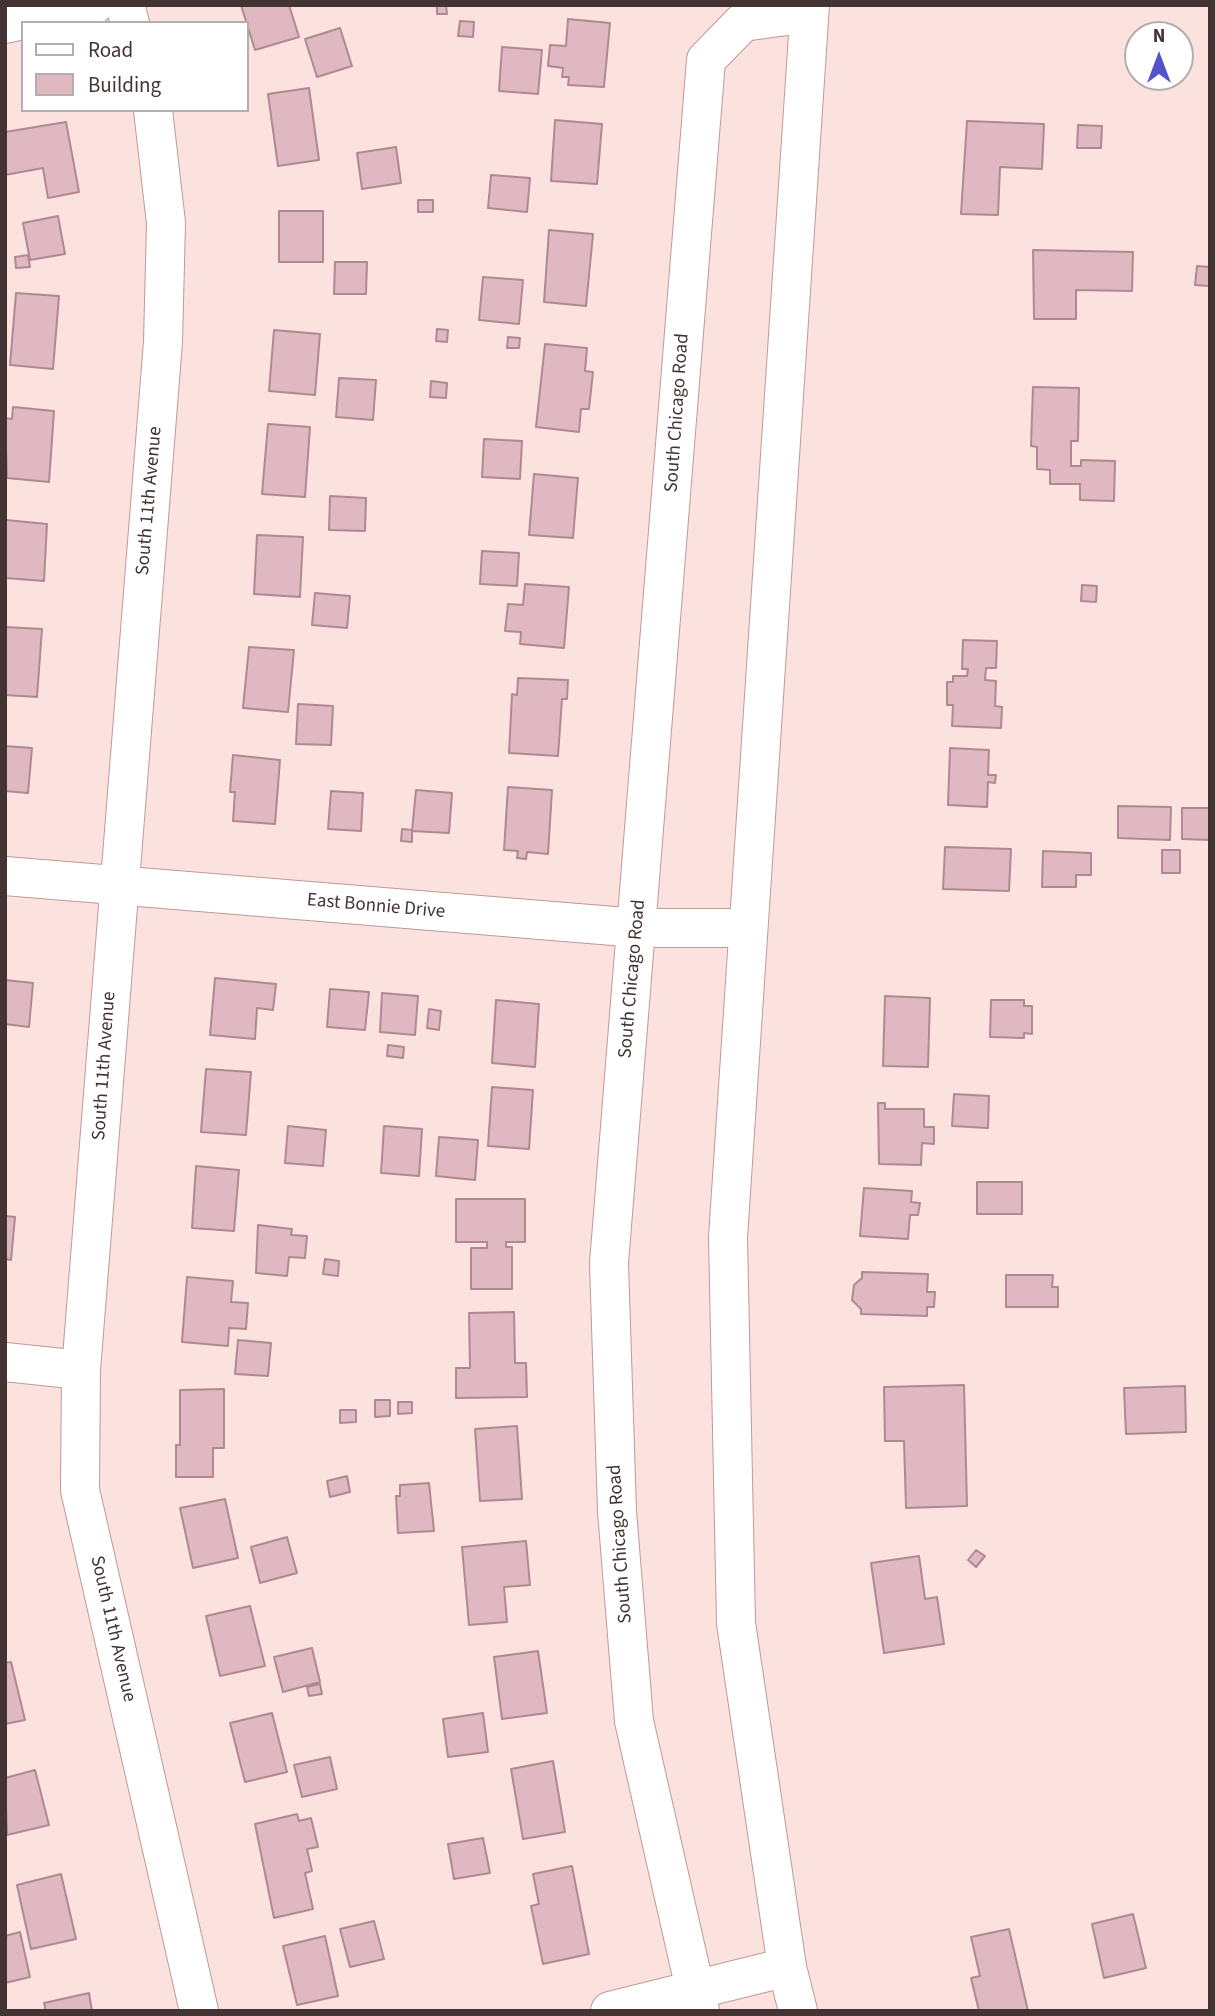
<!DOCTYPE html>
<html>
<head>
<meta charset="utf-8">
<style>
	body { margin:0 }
	#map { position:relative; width:1215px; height:2016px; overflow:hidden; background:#fbe2df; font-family:"Source Sans 3",sans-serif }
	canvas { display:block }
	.frame { position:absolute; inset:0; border:7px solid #433332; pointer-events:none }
	.legend { position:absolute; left:21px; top:21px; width:228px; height:91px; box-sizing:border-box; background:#fff; border:2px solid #b4adad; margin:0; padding:9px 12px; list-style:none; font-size:21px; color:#433332 }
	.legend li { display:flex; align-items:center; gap:14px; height:35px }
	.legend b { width:35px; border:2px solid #b4adad }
	.north { position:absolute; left:1124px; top:21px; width:70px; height:70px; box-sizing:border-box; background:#fff; border:2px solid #b4adad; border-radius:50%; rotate:0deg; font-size:19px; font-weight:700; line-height:28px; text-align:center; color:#433332 }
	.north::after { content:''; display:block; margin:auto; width:24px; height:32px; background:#5551c8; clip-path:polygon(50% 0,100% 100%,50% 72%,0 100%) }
</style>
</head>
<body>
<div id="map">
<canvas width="1215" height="2016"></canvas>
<div class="frame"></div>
<ul class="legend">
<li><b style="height:9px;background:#fff"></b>Road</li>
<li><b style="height:19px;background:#e0b8c1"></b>Building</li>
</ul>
<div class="north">N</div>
</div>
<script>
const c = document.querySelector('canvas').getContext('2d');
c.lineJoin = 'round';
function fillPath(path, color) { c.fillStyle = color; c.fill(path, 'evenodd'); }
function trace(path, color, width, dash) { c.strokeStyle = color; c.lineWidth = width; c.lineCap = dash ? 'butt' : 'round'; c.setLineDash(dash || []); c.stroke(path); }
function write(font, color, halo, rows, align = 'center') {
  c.font = font + ' "Source Sans 3",sans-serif'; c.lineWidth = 5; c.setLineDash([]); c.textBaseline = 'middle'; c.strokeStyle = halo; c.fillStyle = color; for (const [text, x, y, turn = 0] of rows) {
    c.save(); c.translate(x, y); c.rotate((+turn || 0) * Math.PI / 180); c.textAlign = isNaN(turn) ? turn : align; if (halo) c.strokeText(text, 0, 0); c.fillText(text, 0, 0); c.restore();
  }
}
const building = new Path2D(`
	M241 5H289L299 37 255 50Z
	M437 5H446L447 14H437Z
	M568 19 610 23 604 87 568 85 569 77H562L563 68 548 66 550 45 566 46Z
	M460 21 474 22 473 37 458 36Z
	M340 28 352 66 317 77 305 39Z
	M502 47 542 50 538 94 499 91Z
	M309 88 319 160 278 166 268 94Z
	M555 120 602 124 597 184 551 181Z
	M967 121 1044 124 1042 169 1000 167 998 215 961 214Z
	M66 122 79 192 48 198 43 168 5 175V132Z
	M1078 125 1102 126 1101 148H1077Z
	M396 147 401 183 362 189 357 153Z
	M491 175 530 178 527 212 488 208Z
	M418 200H433V212H418Z
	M279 211H323V262H279Z
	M58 216 65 254 30 260 23 223Z
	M549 230 593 234 586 306 544 302Z
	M1033 250 1133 252 1132 291 1076 290V319H1034Z
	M28 255 30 267 16 268 15 257Z
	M335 262H367L366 294H334Z
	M1197 266 1210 267 1209 286 1195 285Z
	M483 277 523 280 519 324 479 320Z
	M16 293 59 296 53 369 10 365Z
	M437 329 448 330 447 342 436 341Z
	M274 330 320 334 315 395 269 391Z
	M508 337 520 338 519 348H507Z
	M545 344 587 348 585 371 593 372 589 409H581L579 432 536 427Z
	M339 378 376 380 373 420 336 417Z
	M431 381 447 383 446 398 430 397Z
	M1033 387 1079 388 1078 441H1071V466H1081V460L1115 461 1114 501 1080 500V484H1050V470L1037 469V447L1031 446Z
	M13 407 54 411 49 482 7 478 5 418 12 419Z
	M268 424 310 427 305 497 262 494Z
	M484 439 522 441 520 479 482 477Z
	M534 474 578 478 573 538 529 535Z
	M330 496 366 498 365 531 329 530Z
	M6 520 47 524 44 581 5 578Z
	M257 535 303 537 300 597 254 594Z
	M482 551 519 553 517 586 480 584Z
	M525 584 569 587 564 648 520 644 521 632 505 631 508 604 523 605Z
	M1082 585 1097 586 1096 602 1081 601Z
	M315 593 350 596 347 628 312 625Z
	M5 627 42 629 37 697 5 695Z
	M963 640 997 641 996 668H986L985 680 996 681 995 706 1002 707 1001 728 952 726 953 705H947V682H953V676H967L968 669H962Z
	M249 647 294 650 288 712 243 708Z
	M518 678 568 680 567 699H562L558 756 509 753 512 694 517 695Z
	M298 704 333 706 331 745 296 744Z
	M5 746 32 748 28 793 5 791Z
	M950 748 989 750 988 775H996L995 783 988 782 987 807 948 805Z
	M233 755 280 760 275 824 233 821 235 792H230Z
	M508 787 552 790 548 854 527 852 526 859 517 858 518 851 504 850Z
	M416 790 452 793 449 833 412 831Z
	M331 791 363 793 361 831 328 829Z
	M1118 806 1171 807 1170 840 1118 838Z
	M1182 808H1210V840L1182 839Z
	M402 829 412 830V842L401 841Z
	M945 847 1011 849 1009 891 943 889Z
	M1162 850H1180V873H1162Z
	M1043 851 1091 853V875H1076V887H1042Z
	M215 978 276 984 273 1010 257 1008 255 1039 210 1035Z
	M5 980 33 983 29 1027 5 1024Z
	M330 989 369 992 365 1030 327 1027Z
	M382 993 418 996 415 1035 380 1032Z
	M885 996 930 998 928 1067 883 1066Z
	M496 1000 539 1004 535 1067 492 1063Z
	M991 1000H1024V1006H1032V1034L1024 1033V1038L990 1037Z
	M429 1009 441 1011 439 1030 427 1028Z
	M388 1045 404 1047 403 1058 387 1056Z
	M206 1069 251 1072 246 1135 201 1132Z
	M492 1087 533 1090 529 1149 488 1146Z
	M954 1094 989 1096 988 1128 952 1126Z
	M878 1103H885V1109H924V1127H934V1144L922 1143 921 1165 879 1164Z
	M288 1126 326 1130 323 1166 285 1163Z
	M384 1126 422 1129 419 1176 381 1173Z
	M439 1137 478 1140 475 1180 436 1176Z
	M196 1166 239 1170 234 1231 192 1228Z
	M977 1182H1022V1214H977Z
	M864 1188 912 1191 911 1202 920 1203 918 1215H910L908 1239 860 1236Z
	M456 1199H525V1242H506V1247H512V1289H471V1248H487V1242H456Z
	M5 1216 15 1217 11 1260 5 1259Z
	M258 1225 292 1229 291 1235 307 1236 305 1258 289 1257 287 1276 256 1273Z
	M325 1259 339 1261 338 1276 323 1274Z
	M862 1272 928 1274 927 1292H935L934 1307H927V1316L861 1314V1309L852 1300 854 1285 862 1278Z
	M1006 1275H1053L1052 1287H1058V1307H1006Z
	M187 1277 233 1281 231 1302 248 1303 246 1329 229 1328 228 1346 182 1342Z
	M514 1312 515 1363H526L527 1397 456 1398V1368H470L469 1313Z
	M238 1340 271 1343 268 1376 235 1374Z
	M964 1385 967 1506 906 1508 904 1441H885L884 1387Z
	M1185 1386 1186 1432 1126 1434 1124 1388Z
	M224 1389V1448H213V1477H176V1445H180V1390Z
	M375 1400H390V1416L375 1417Z
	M398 1402H412V1413L398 1414Z
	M340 1410H356V1422L340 1423Z
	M517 1426 522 1499 480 1501 475 1429Z
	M347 1476 350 1492 330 1497 327 1481Z
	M429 1483 434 1531 398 1533 396 1496H400V1485Z
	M225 1499 238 1558 193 1568 180 1508Z
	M287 1537 297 1573 260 1583 251 1547Z
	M526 1541 530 1585 504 1587 507 1622 469 1625 462 1547Z
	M976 1550 985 1556 976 1567 968 1560Z
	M919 1556 925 1599 937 1597 944 1644 884 1653 871 1563Z
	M250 1606 265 1666 220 1676 206 1616Z
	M312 1648 320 1682 283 1692 274 1657Z
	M538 1651 547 1713 502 1719 494 1657Z
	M11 1662 25 1720 5 1724V1663Z
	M320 1684 322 1694 309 1696 307 1687Z
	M272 1713 287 1772 245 1782 230 1723Z
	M483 1713 488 1752 448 1757 443 1719Z
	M330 1757 337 1789 302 1797 294 1765Z
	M553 1761 565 1832 523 1839 511 1769Z
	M35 1770 49 1825 7 1835 5 1778Z
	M297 1814 299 1821 311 1818 318 1847 307 1849 312 1871 305 1873 313 1909 274 1918 255 1824Z
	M483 1838 490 1873 454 1879 448 1844Z
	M572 1866 589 1954 543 1964 531 1906 539 1904 533 1874Z
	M61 1874 76 1939 31 1949 17 1885Z
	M1133 1914 1146 1968 1104 1978 1092 1924Z
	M374 1921 384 1959 350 1967 340 1929Z
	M1009 1929 1028 2011H979L971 1978 980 1976 971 1937Z
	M20 1932 30 1977 5 1983V1936Z
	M325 1936 338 1996 297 2005 283 1946Z
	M89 1993 92 2011H46L44 2003Z`);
fillPath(building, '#e0b8c1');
trace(building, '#af8991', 2);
const minor = new Path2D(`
	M125 5 130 23
	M5 24 94 5
	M153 110 166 223 163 342 81 1370 80 1490 199 2011
	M5 876 638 928H748
	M5 1362 81 1370
	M610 2011 787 1967
	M700 2011 634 1721 617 1511 609 1263 706 60 743 22 809 13`);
const major = new Path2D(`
	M798 2011 787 1967 736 1623 728 1237 810 5`);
trace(minor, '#c09995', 40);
trace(major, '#c09995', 40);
trace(minor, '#fff', 38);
trace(major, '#fff', 38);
write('19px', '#433332', '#fff', [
	["South Chicago Road",678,413,-86],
	["South 11th Avenue",150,501,-85],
	["East Bonnie Drive",376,907,5],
	["South Chicago Road",633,979,-85],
	["South 11th Avenue",105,1066,-86],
	["South Chicago Road",621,1544,-94],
	["South 11th Avenue",112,1629,77]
]);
</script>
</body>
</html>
